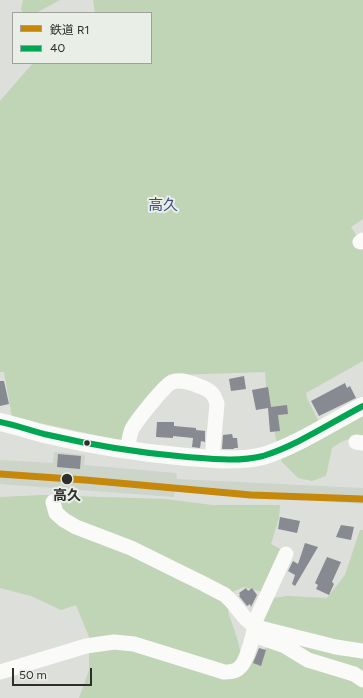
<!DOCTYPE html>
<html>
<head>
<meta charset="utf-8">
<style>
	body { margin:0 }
	#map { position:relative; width:363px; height:698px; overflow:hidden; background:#dcdfda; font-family:Figtree,"Noto Sans JP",sans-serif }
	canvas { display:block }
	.legend { position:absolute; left:12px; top:12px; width:140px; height:52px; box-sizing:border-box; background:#e9eee6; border:1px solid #9ea29c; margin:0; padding:5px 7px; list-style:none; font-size:12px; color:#2e2f2d }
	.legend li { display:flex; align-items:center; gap:8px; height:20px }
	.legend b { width:20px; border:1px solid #9ea29c }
	.scale { position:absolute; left:12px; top:668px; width:80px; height:18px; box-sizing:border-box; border:2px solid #2e2f2d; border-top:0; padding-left:5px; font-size:12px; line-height:14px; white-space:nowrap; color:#2e2f2d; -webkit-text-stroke:3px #e9eee6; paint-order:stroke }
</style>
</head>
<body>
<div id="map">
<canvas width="363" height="698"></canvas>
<ul class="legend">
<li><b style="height:5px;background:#c5880b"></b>鉄道 R1</li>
<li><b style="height:5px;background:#00a651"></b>40</li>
</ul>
<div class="scale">50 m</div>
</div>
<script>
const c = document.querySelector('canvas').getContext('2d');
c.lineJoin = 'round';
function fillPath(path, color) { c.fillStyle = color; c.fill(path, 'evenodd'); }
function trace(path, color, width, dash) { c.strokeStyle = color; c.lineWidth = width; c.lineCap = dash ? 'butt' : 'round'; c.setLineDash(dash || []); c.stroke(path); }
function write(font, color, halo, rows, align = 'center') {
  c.font = font + ' Figtree,"Noto Sans JP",sans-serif'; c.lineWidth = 4; c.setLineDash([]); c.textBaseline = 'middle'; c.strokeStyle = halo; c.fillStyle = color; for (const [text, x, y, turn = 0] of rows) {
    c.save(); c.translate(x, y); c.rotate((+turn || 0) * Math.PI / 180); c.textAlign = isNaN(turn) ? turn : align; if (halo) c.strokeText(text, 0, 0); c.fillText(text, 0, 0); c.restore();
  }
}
fillPath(new Path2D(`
	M54 452 85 455 84 465 176 473 177 479 363 488V504L175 490 174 497 0 484V460L53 463Z`), '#cdd4ca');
fillPath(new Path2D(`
	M23 0H60L36 13H23L21 9Z
	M93 0H363V219L351 227 363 246V361L306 393 307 398 323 430 363 410V435H360L341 442 332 448 326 476 312 481 298 478 282 462 276 439 271 412 267 398 265 372 174 375 123 441 12 417 4 372H0V101L33 63H151V13H95Z
	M42 495 165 499 212 505H280L279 518 271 544 282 550 263 592 244 587 232 592 228 612 236 635 240 650 252 661 264 650 275 636V625L264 621 266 610 274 598 288 596 327 598 345 575 360 530H363V698H79L89 670V637L76 605 61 610 31 596 0 588V497Z`), '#c0d4b6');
fillPath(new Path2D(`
	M244 376 246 389 231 391 229 379Z
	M0 381H4L9 404 0 406Z
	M345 383 347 388 350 386 356 398 319 416 311 401Z
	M268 387 271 407 287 405 288 414 278 415 280 431 270 432 268 408 256 410 252 390Z
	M157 422H174V426L196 428V430L205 431V442L201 441 200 448 192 447 193 438 173 436V438L156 437Z
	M232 434 233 438H237L238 448H234V449H222L223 435Z
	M58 454 81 456 80 469 57 467Z
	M280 517 300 521 297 533 278 529Z
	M341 525 354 527 351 540 336 537Z
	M305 543 318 547 295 586 292 584 295 575 288 571 293 561 298 564Z
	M327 557 341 562 332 582 334 584 329 595 316 589 318 585 315 583Z
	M246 588 248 591 252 588 257 595 251 607 250 604 247 606 239 596 240 595 239 593Z
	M259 648 266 650 261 666 253 663Z`), '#878a90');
trace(new Path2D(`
	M360 242 363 240
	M356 442 363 443
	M127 450C129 444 129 435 132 429 137 420 164 386 172 382 179 379 192 383 199 386 210 390 214 393 217 404L212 459
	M53 502 56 513 64 520 76 527 131 548 204 584 225 595 232 602 246 619 256 628H260L336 647 363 651
	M253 626 286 554
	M256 636 285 646 308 660 354 674 363 680
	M0 672 86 646 114 642 134 644 224 672C229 672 235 672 239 668 247 662 251 641 254 631L256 628`), '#fafaf9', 15);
trace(new Path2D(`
	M0 422C15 425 29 430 44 434 91 445 139 453 187 457 212 459 239 462 263 456 298 445 330 423 363 406`), '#fafaf9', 18);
trace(new Path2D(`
	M0 422C15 425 29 430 44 434 91 445 139 453 187 457 212 459 239 462 263 456 298 445 330 423 363 406`), '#00a651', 6);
trace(new Path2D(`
	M0 474 85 480 251 495 363 499`), '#c5880b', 7);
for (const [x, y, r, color] of [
	[87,443,3.5,"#2e2f2d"],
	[67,479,6,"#2e2f2d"]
]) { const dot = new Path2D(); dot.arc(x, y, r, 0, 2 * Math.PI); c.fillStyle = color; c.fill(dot); trace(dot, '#e9eee6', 1.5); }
write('bold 14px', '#2e2f2d', '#e9eee6', [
	["高久",67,496]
]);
write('15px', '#3f4b87', '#e9eee6', [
	["高久",163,206]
]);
</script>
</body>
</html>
